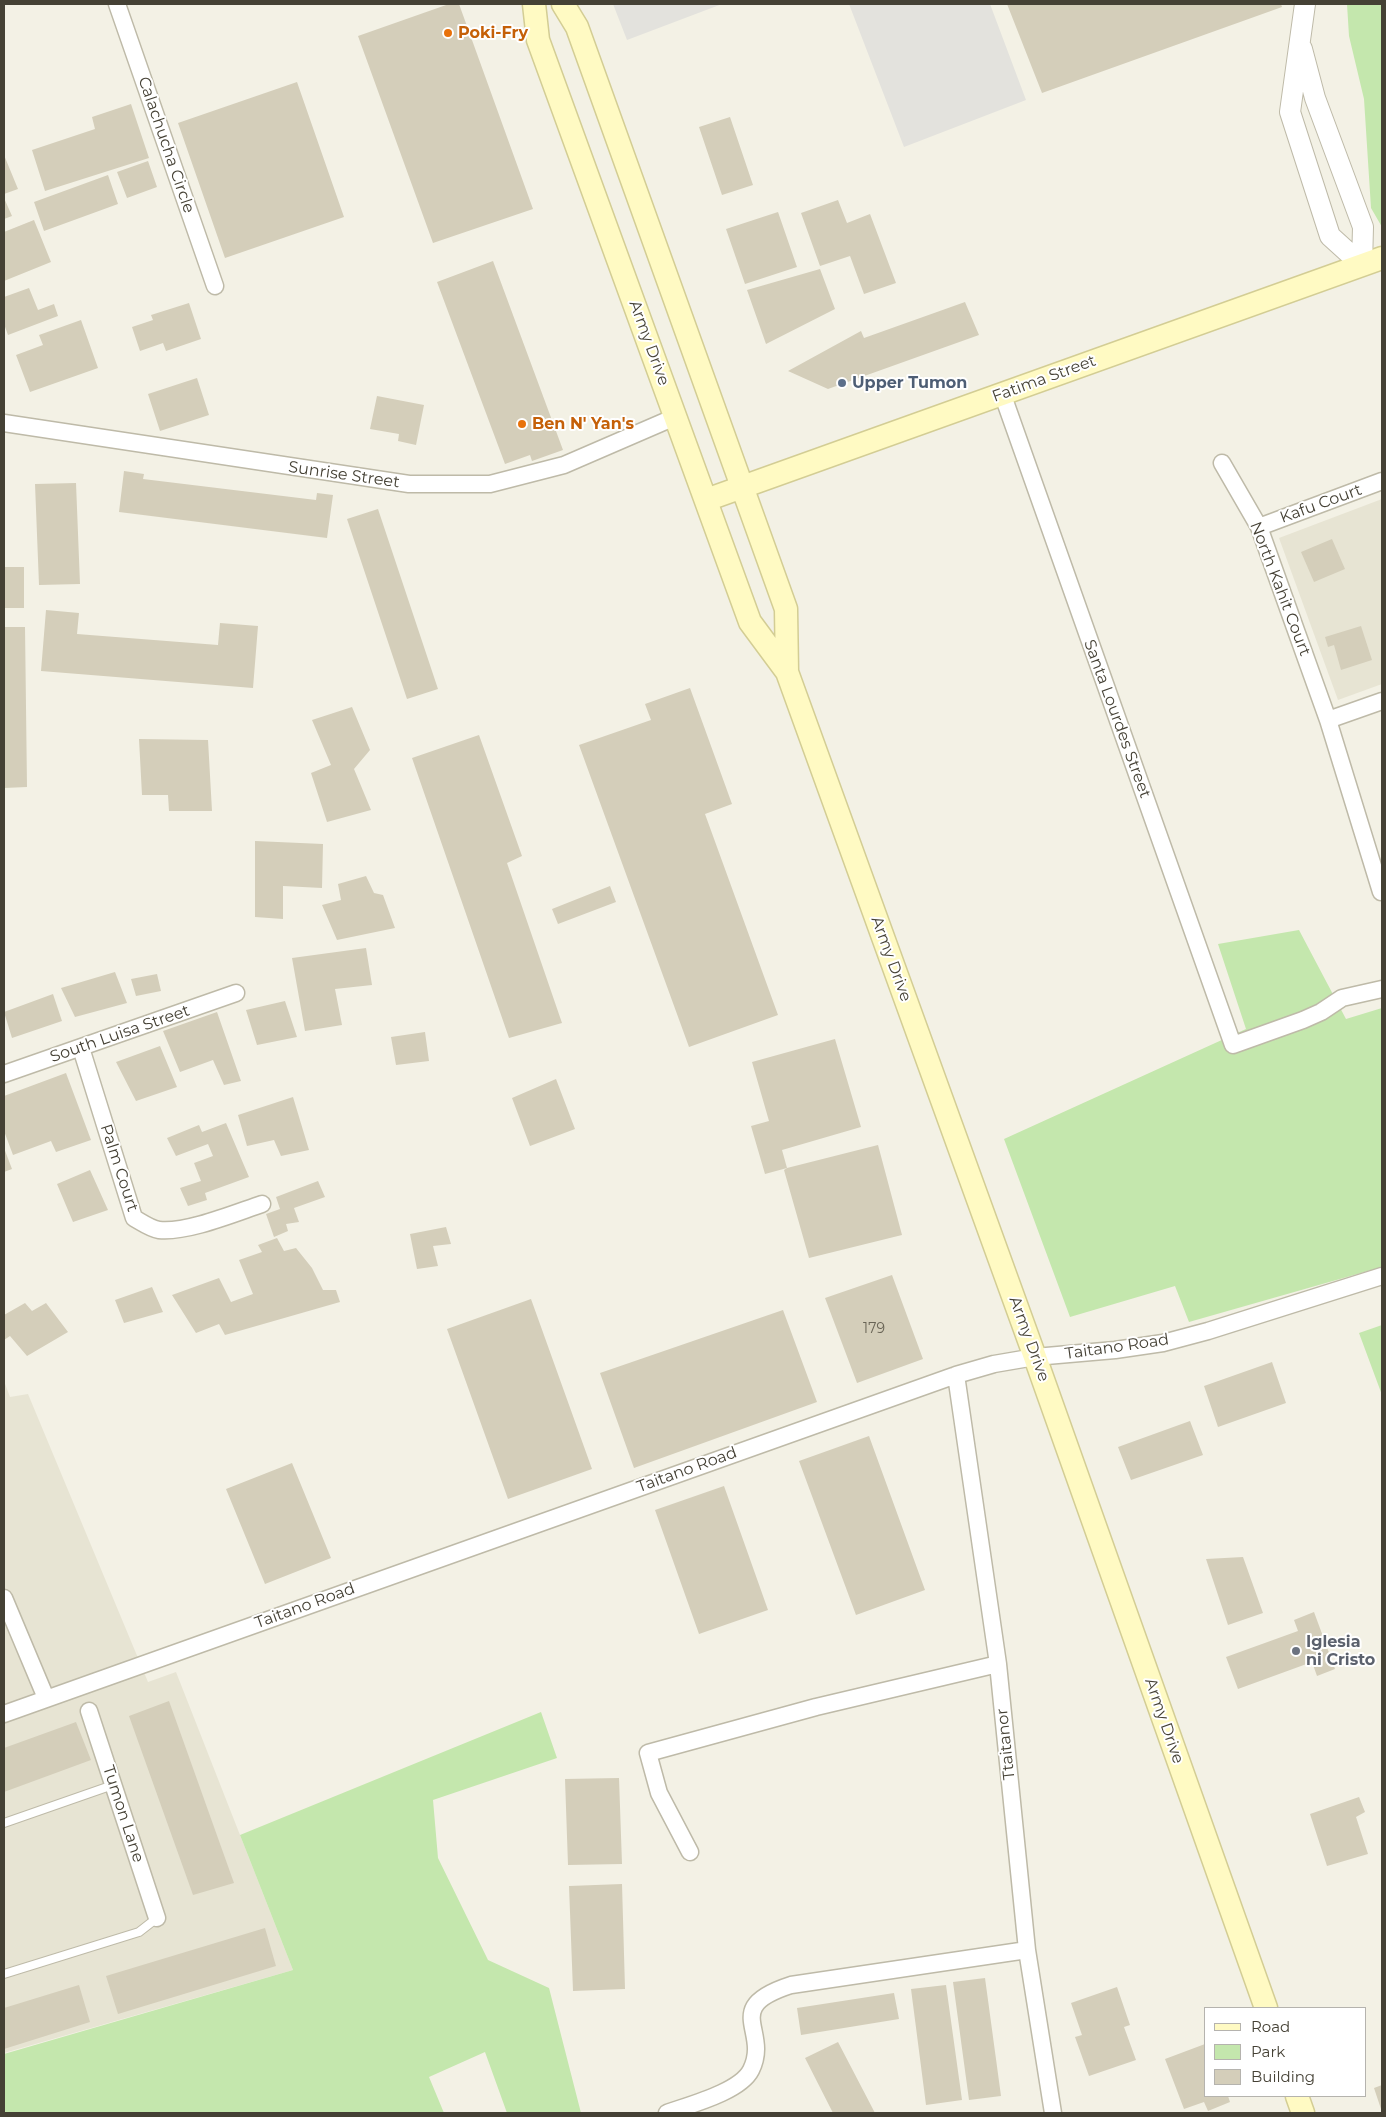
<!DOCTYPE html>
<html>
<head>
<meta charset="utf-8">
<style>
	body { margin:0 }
	#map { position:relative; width:1386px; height:2117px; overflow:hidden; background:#f3f1e5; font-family:Montserrat,sans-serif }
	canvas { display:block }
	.frame { position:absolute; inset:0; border:5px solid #454135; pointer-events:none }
	.legend { position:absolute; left:1204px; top:2007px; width:162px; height:90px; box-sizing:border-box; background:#fff; border:1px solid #b5b3ae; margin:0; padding:6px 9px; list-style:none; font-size:15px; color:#454135 }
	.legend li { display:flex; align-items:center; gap:10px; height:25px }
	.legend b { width:25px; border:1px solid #b5b3ae }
</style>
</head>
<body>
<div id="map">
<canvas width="1386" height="2117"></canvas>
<div class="frame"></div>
<ul class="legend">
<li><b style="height:6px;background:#fffac3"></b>Road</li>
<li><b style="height:14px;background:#c4e7ad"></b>Park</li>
<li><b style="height:14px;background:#d4ceba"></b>Building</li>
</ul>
</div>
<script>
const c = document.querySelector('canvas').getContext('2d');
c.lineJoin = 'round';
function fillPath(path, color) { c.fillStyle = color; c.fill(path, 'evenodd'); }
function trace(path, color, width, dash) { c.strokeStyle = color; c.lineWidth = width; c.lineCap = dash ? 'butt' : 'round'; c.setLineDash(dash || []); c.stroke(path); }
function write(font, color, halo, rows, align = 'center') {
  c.font = font + ' Montserrat,sans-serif'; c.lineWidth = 4; c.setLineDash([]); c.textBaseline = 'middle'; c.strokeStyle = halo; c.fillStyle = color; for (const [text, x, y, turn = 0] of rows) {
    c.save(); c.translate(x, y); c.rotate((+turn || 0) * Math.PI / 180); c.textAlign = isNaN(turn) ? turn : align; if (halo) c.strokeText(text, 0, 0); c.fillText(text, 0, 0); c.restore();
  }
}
fillPath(new Path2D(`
	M1382 499V684L1338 700 1279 538Z
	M4 1381 10 1397 28 1394 148 1682 176 1672 293 1970 4 2053Z`), '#e7e4d3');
fillPath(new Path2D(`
	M1347 4H1382V227L1371 208 1364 99 1349 36Z
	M1299 930 1346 1019 1382 1008V1267L1189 1322 1175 1286 1070 1317 1004 1139 1246 1029 1218 944Z
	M1382 1325V1395L1359 1333Z
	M541 1712 557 1758 433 1800 438 1858 488 1960 549 1988 581 2113H507L485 2052 429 2077 444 2113H4V2054L293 1970 240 1835Z`), '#c4e7ad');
fillPath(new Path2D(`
	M613 4H722L627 40Z
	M849 4H990L1026 100 904 147Z`), '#e3e2dd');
fillPath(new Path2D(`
	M449 4H459L533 209 433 243 358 36Z
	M1007 4H1281L1282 7 1042 93Z
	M297 82 344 217 225 258 178 123Z
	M131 104 149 158 45 191 32 150 95 129 92 117Z
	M730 117 753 185 722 195 699 127Z
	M4 155 18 189 4 194Z
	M148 161 157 187 127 198 117 172Z
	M108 175 118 204 44 231 34 202Z
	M4 198 12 216 4 219Z
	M838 200 847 223 870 214 896 283 864 294 850 256 820 266 801 213Z
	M778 212 797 267 745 284 726 229Z
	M34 220 51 262 4 281V232Z
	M493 261 563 450 532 461 530 455 505 464 437 282Z
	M820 269 835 309 766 344 747 290Z
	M29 288 38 310 54 304 58 316 8 335 4 324V297Z
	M965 302 979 335 828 389 788 371 861 331 864 338Z
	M189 303 201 339 166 351 163 343 140 351 132 327 153 320 151 315Z
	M81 320 98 368 30 392 16 355 43 345 39 335Z
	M197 378 209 415 160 431 148 394Z
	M377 396 424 405 416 445 398 441 399 434 370 429Z
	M124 471 144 474 143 479 316 500 317 493 333 495 327 538 119 512Z
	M76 483 80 584 39 585 35 484Z
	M378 509 438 689 407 699 347 519Z
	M1332 539 1345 569 1314 582 1301 552Z
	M4 567H24V608H4Z
	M46 610 79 613 77 634 218 645 220 623 258 626 253 688 41 671Z
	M1361 626 1372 660 1341 670 1334 645 1328 647 1325 637Z
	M4 627H25L27 787 4 788Z
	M690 688 732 804 705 814 778 1015 689 1047 579 745 651 720 645 704Z
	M352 707 370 750 354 769 371 810 327 822 311 773 331 765 312 720Z
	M479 735 522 856 507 863 562 1023 509 1038 412 758Z
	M139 739 208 740 212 811H169L168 795H142Z
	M255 841 323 844 322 888 283 886V919L255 917Z
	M366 876 374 893 383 895 395 928 337 940 322 905 341 900 338 884Z
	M610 886 616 902 558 924 552 909Z
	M366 948 372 985 335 989 342 1025 305 1031 292 958Z
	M115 972 127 1003 75 1017 61 988Z
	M157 974 161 991 136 996 131 979Z
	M53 994 62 1021 12 1038 4 1012Z
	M285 1001 297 1037 257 1045 246 1010Z
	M217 1012 241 1081 224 1085 213 1060 180 1072 163 1031Z
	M425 1032 429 1061 396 1065 391 1037Z
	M835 1039 861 1127 782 1150 787 1168 878 1145 902 1235 809 1258 784 1170 787 1168 765 1174 751 1126 769 1121 752 1062Z
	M160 1046 177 1087 136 1101 116 1062Z
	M66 1073 91 1140 56 1152 51 1141 13 1155 4 1131V1096Z
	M556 1079 575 1129 530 1146 512 1098Z
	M293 1097 309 1150 281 1156 274 1140 247 1146 238 1115Z
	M226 1123 249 1177 205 1193 207 1200 188 1206 180 1188 201 1181 194 1163 213 1156 208 1144 176 1156 167 1138 199 1125 202 1132Z
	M4 1148 12 1169 4 1172Z
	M90 1170 108 1210 73 1222 57 1184Z
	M318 1181 325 1197 294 1208 299 1222 286 1224 288 1231 274 1237 266 1214 280 1209 276 1197Z
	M446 1227 451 1244 433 1246 438 1266 417 1269 410 1234Z
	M277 1238 284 1251 296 1248 312 1268 323 1290H336L340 1302 225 1335 219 1324 196 1333 172 1295 219 1278 231 1302 253 1294 239 1260 262 1252 258 1245Z
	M892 1275 923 1359 857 1383 825 1298Z
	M152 1287 163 1312 124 1323 115 1300Z
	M531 1299 592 1469 508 1499 447 1329Z
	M25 1303 32 1311 46 1303 68 1332 27 1356 10 1336 4 1340V1315Z
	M783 1310 817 1402 634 1468 600 1373Z
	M1272 1362 1286 1403 1218 1427 1204 1386Z
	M1190 1421 1203 1455 1131 1480 1118 1447Z
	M869 1436 925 1590 856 1615 799 1461Z
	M292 1463 331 1558 265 1584 226 1489Z
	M724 1486 768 1610 699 1634 655 1510Z
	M1243 1557 1263 1613 1228 1625 1206 1559Z
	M1314 1612 1335 1669 1317 1676 1312 1662 1238 1689 1226 1657 1298 1631 1294 1620Z
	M169 1701 234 1883 193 1895 129 1716Z
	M76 1722 91 1760 4 1792V1748Z
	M619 1778 622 1864 568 1865 565 1779Z
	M1359 1797 1365 1812 1356 1817 1368 1854 1327 1866 1310 1814Z
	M622 1884 625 1989 573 1991 569 1886Z
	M265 1928 276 1966 118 2014 106 1976Z
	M985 1978 1001 2096 969 2100 953 1982Z
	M79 1985 90 2022 4 2049V2008Z
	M946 1985 962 2100 926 2105 911 1989Z
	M1117 1987 1130 2025 1124 2027 1136 2060 1089 2076 1075 2037 1082 2035 1071 2003Z
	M894 1993 899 2019 801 2035 797 2008Z
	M838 2042 875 2113H833L805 2058Z
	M1205 2044V2096H1228L1230 2102 1208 2111 1204 2102 1184 2109 1165 2059Z
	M1382 2085V2112L1374 2088Z`), '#d4ceba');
const service = new Path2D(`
	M4 1823 113 1785
	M4 1974 139 1932 157 1918`);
const minor = new Path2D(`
	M117 4 215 286
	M1002 393 1233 1045 1303 1020 1321 1012 1342 998 1382 989
	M4 423 409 484H490L564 465 675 417
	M1222 463 1259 527 1328 720 1381 892
	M1259 527 1382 481
	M1328 720 1382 701
	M81 1048 134 1218C141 1222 151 1229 159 1230 187 1233 235 1213 262 1204
	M4 1074 236 993
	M956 1375 998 1664 1027 1950 1053 2113
	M4 1598 46 1698
	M89 1711 157 1918
	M4 1714 956 1375 994 1364 1035 1357 1115 1350 1163 1343 1208 1331 1382 1276
	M690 1852 659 1793 648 1753 816 1707 998 1664
	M667 2113C689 2105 740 2092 751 2070 771 2030 720 2008 791 1985L1027 1950`);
const tertiary = new Path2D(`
	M1305 4 1290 112 1330 236 1362 265
	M1302 49 1315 98 1363 227 1362 265`);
const secondary = new Path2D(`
	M534 4 538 40 750 622 787 672 1035 1357 1266 2008
	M563 4 577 27 786 609 787 672
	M706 500 1382 258
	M1297 2096 1303 2113`);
trace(service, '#bebaa8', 10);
trace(minor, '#bebaa8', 19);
trace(tertiary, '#bebaa8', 22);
trace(secondary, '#d3cd94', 25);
trace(service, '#fff', 8);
trace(minor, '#fff', 16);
trace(tertiary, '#fff', 20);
trace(secondary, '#fffac3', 22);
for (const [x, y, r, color] of [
	[448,33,5,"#e8710a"],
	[842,383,5,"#5c6f8a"],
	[522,424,5,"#e8710a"],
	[1296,1651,5,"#6b7280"]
]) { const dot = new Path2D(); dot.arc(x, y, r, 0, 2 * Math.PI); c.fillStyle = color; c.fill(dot); trace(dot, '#fff', 2); }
write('14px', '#696456', null, [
	["179",874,1329]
]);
write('bold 16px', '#c56008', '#fff', [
	["Poki-Fry",458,33],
	["Ben N' Yan's",532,424]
], 'left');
write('16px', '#454135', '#fff', [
	["Calachucha Circle",166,145,71],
	["Army Drive",649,343,70],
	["Fatima Street",1044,379,-20],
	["Sunrise Street",344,475,8],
	["Kafu Court",1321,504,-20],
	["North Kahit Court",1280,589,69],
	["Santa Lourdes Street",1117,719,70],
	["Army Drive",891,959,70],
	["South Luisa Street",120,1034,-19],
	["Palm Court",119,1168,72],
	["Army Drive",1029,1339,70],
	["Taitano Road",1117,1347,-8],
	["Taitano Road",687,1470,-20],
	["Taitano Road",305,1606,-20],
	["Army Drive",1164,1721,71],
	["Ttaitanor",1006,1744,-96],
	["Tumon Lane",123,1814,72]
]);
write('bold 16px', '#4e5e75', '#fff', [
	["Upper Tumon",852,383]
], 'left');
write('bold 16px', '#5b616d', '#fff', [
	["Iglesia",1306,1642],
	["ni Cristo",1306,1660]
], 'left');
</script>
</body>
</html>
